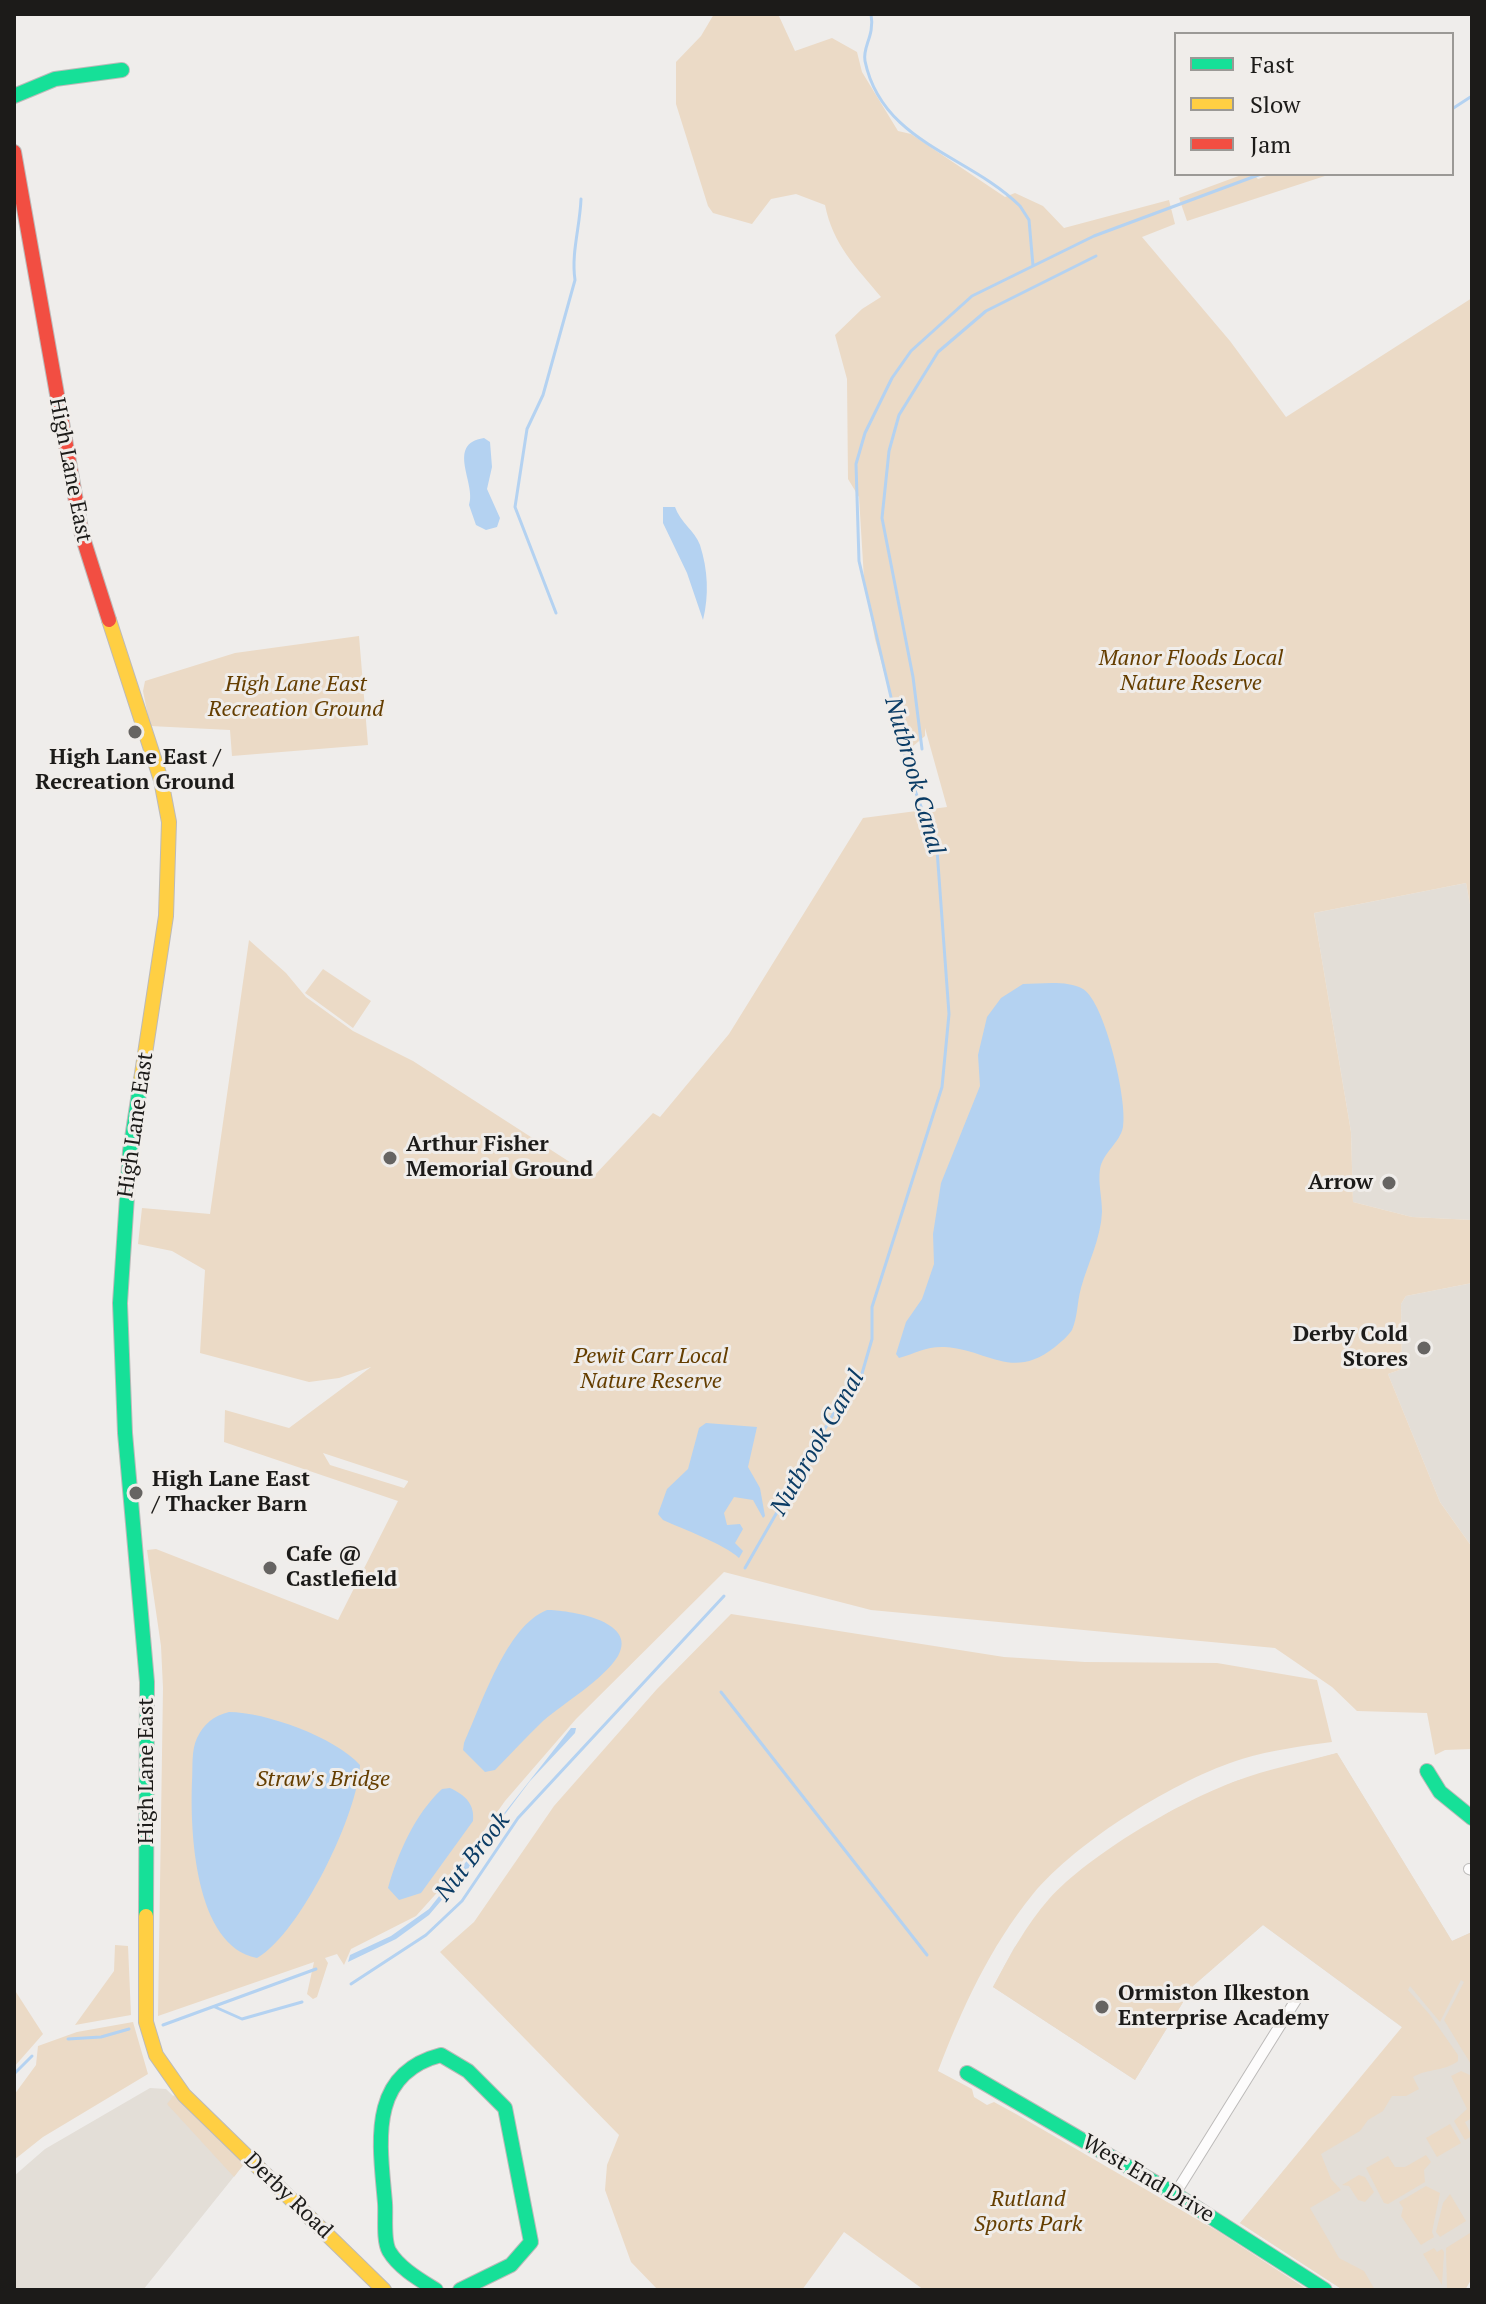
<!DOCTYPE html>
<html>
<head>
<meta charset="utf-8">
<style>
	body { margin:0 }
	#map { position:relative; width:1486px; height:2304px; overflow:hidden; background:#efedeb; font-family:"PT Serif",serif }
	canvas { display:block }
	.frame { position:absolute; inset:0; border:16px solid #1c1b19; pointer-events:none }
	.legend { position:absolute; left:1174px; top:32px; width:280px; height:144px; box-sizing:border-box; background:#f0edea; border:2px solid #9b9996; margin:0; padding:10px 14px; list-style:none; font-size:24px; color:#1c1b19 }
	.legend li { display:flex; align-items:center; gap:16px; height:40px }
	.legend b { width:40px; border:2px solid #9b9996 }
</style>
</head>
<body>
<div id="map">
<canvas width="1486" height="2304"></canvas>
<div class="frame"></div>
<ul class="legend">
<li><b style="height:10px;background:#16e098"></b>Fast</li>
<li><b style="height:10px;background:#ffcf43"></b>Slow</li>
<li><b style="height:10px;background:#f24e42"></b>Jam</li>
</ul>
</div>
<script>
const c = document.querySelector('canvas').getContext('2d');
c.lineJoin = 'round';
function fillPath(path, color) { c.fillStyle = color; c.fill(path, 'evenodd'); }
function trace(path, color, width, dash) { c.strokeStyle = color; c.lineWidth = width; c.lineCap = dash ? 'butt' : 'round'; c.setLineDash(dash || []); c.stroke(path); }
function write(font, color, halo, rows, align = 'center') {
  c.font = font + ' "PT Serif",serif'; c.lineWidth = 6; c.setLineDash([]); c.textBaseline = 'middle'; c.strokeStyle = halo; c.fillStyle = color; for (const [text, x, y, turn = 0] of rows) {
    c.save(); c.translate(x, y); c.rotate((+turn || 0) * Math.PI / 180); c.textAlign = isNaN(turn) ? turn : align; if (halo) c.strokeText(text, 0, 0); c.fillText(text, 0, 0); c.restore();
  }
}
fillPath(new Path2D(`
	M1466 883 1472 915V1220L1412 1217 1353 1202 1351 1132 1314 913Z
	M1472 1283V1547L1440 1502 1388 1374 1402 1369 1401 1304 1406 1296Z
	M1337 1753 1452 1941 1472 1932V2278L1465 2290H1343L1240 2223 1403 2028 1263 1925 1193 1986 1135 2080 993 1987 1014 1948 1051 1898 1124 1840 1173 1810 1236 1781Z
	M150 2088 166 2089 244 2164 143 2290H14V2176L45 2149Z`), '#e3ded7');
fillPath(new Path2D(`
	M714 14H778L795 51 832 38 857 52 862 72 898 131 911 134 1005 197 1015 193 1043 206 1064 228 1169 200 1175 224 1142 237 1230 341 1286 417 1472 298V915L1466 883 1314 913 1351 1132 1353 1202 1412 1217 1472 1220V1283L1406 1296 1401 1304 1402 1369 1388 1374 1440 1502 1472 1547V1749L1445 1750 1435 1755 1427 1713 1357 1711 1332 1687 1275 1648 871 1610 724 1572 576 1719 505 1801 452 1876 416 1916 351 1949 344 1965 337 1954 325 1958 328 1963 317 1997 313 1999 307 1994 314 1962 158 2016 163 1688 161 1646 147 1550 156 1549 338 1620 398 1501 224 1442 225 1410 289 1428 371 1367 339 1378 309 1382 200 1353 205 1270 172 1251 138 1244 142 1208 210 1214 249 940 286 973 306 997 353 1031 413 1061 593 1177 653 1113 660 1117 729 1034 863 818 947 807 925 728V736L906 752 875 639 864 579 859 497 848 479 847 379 835 335 862 309 881 297C856 267 833 245 825 205L796 194 771 199 752 224 713 213 708 206 676 104V62L701 36ZM323 1453 408 1481V1482L404 1488 330 1465Z
	M1244 174H1253L1258 179 1272 174H1331L1187 221 1179 198Z
	M359 636 368 745 232 756 230 730 150 726 143 691 145 681 235 653Z
	M323 969 371 1001 353 1028 305 993Z
	M731 1614 1004 1657 1085 1662 1217 1663 1317 1680 1332 1742C1302 1746 1272 1750 1242 1759 1177 1779 1077 1841 1033 1894 990 1947 962 2008 938 2071L972 2089 974 2097 987 2105 994 2102 1016 2114 1219 2232 1308 2290H924L844 2232 802 2290H658L631 2262 605 2190 607 2165 619 2135 440 1952 474 1922 554 1806 657 1689Z
	M1337 1753 1452 1941 1472 1932V2066L1444 2020 1464 1982 1461 1980 1440 2022 1410 1986 1408 1990 1430 2015 1458 2055V2061C1443 2072 1429 2068 1413 2077L1419 2089 1406 2096H1392L1383 2111 1368 2120 1360 2131 1321 2154 1331 2179 1341 2190 1310 2208 1339 2258 1364 2271 1375 2290H1343L1240 2223 1402 2027 1263 1925 1193 1986 1135 2080 993 1987C1009 1957 1026 1925 1049 1899 1090 1854 1179 1802 1236 1781 1268 1769 1303 1762 1337 1753Z
	M115 1945 128 1946 131 2015 75 2025 114 1971Z
	M14 1989 43 2034 14 2067Z
	M133 2022 148 2074 43 2137 14 2160V2095L36 2065 38 2046 77 2032Z
	M1461 2071 1472 2076V2118L1465 2122 1472 2136 1465 2140 1454 2121 1467 2109 1451 2076Z
	M174 2095 244 2164 234 2177 167 2104Z
	M1450 2124 1461 2143 1437 2157 1426 2138Z
	M1426 2155 1431 2162 1424 2170 1425 2182 1388 2204 1384 2203 1366 2168 1388 2156 1395 2167H1405Z
	M1359 2175 1365 2177 1374 2192 1365 2202 1358 2200 1349 2186 1342 2185Z
	M1426 2186 1440 2193 1432 2232 1434 2237 1421 2245 1401 2216 1403 2208 1399 2202Z
	M1450 2194 1466 2221 1440 2237 1436 2232 1443 2203Z
	M1470 2233 1472 2278 1465 2290H1447L1446 2248Z
	M1434 2248 1437 2252 1442 2249 1444 2252 1442 2285 1423 2254Z`), '#ebdac6');
fillPath(new Path2D(`
	M484 438 490 442 492 467 487 489 500 518 497 527 486 530 476 525 469 505C477 484 445 444 484 438Z
	M663 507H675C680 522 695 531 700 545 708 570 709 595 703 620L687 573 663 523Z
	M1023 984C1041 984 1067 980 1083 989 1105 1002 1128 1102 1123 1127 1120 1143 1103 1152 1100 1169 1098 1184 1102 1197 1102 1212 1101 1238 1088 1263 1081 1288 1077 1302 1078 1316 1072 1330 1068 1336 1061 1342 1055 1347 1012 1381 989 1350 945 1347 927 1346 916 1353 899 1358L896 1354 906 1322 922 1299 934 1264 933 1234 941 1183 980 1086 978 1055 987 1017 1001 998Z
	M706 1423 757 1427 748 1467 760 1488 765 1516 763 1518 753 1500 734 1497 724 1513 727 1525 740 1524 743 1529 735 1543 743 1551 739 1558C724 1544 683 1529 663 1520L658 1514 667 1489 688 1469 699 1428Z
	M547 1610C567 1610 639 1620 618 1656 604 1679 564 1703 543 1721 526 1737 511 1754 495 1770L485 1772 463 1750 464 1743C482 1704 506 1626 547 1610Z
	M229 1712C265 1712 335 1737 360 1765 358 1814 300 1934 257 1958 194 1946 190 1829 192 1781 193 1767 191 1751 197 1738 204 1724 213 1716 229 1712Z
	M571 1728H576L575 1733 530 1781 481 1846 468 1869 429 1915 396 1939 348 1962 350 1955 391 1936 429 1909Z
	M450 1788C465 1795 475 1804 473 1821L421 1893 399 1900 388 1888C398 1853 415 1814 442 1789Z`), '#b4d2f1');
trace(new Path2D(`
	M871 14C875 36 862 47 865 61 882 143 969 155 1020 206L1029 220 1033 266
	M1452 109 1472 96
	M556 613 515 507 527 429 543 395 575 280C571 253 580 227 581 199
	M922 749 913 677 882 518 889 451 899 415 938 352 986 311 1096 256
	M745 1568 839 1404 861 1377 872 1339V1307L942 1087 949 1014 937 850 909 774 859 561 856 464 865 433 892 378 911 351 972 296 1094 236 1261 174
	M721 1692 927 1955
	M351 1984 426 1935 462 1901 518 1818 724 1596
	M215 2007 242 2019 302 2002
	M163 2025 316 1969
	M68 2039 101 2037 129 2029
	M14 2074 32 2056`), '#b4d2f1', 3);
const street = new Path2D(`
	M1469 1869 1472 1870
	M1175 2194 1299 1995`);
const fast = new Path2D(`
	M14 96 55 79 122 70
	M141 1080 130 1151 120 1303 125 1433 147 1682 146 1916
	M1427 1771 1440 1792 1472 1818
	M967 2073 1175 2194 1325 2290
	M436 2290C420 2280 399 2268 389 2251 383 2240 386 2216 385 2203 380 2144 367 2074 441 2055L468 2071 505 2108 531 2242 511 2265 460 2290`);
const slow = new Path2D(`
	M109 620 161 780 169 822 166 916 141 1080
	M146 1916V2022L156 2055 184 2095 384 2290`);
const jam = new Path2D(`
	M14 152 82 535 109 620`);
trace(street, '#bcbab9', 12);
trace(fast, '#bcbab9', 16);
trace(slow, '#bcbab9', 16);
trace(jam, '#bcbab9', 16);
trace(street, '#fdfcfc', 10);
trace(fast, '#16e098', 14);
trace(slow, '#ffcf43', 14);
trace(jam, '#f24e42', 14);
for (const [x, y, r, color] of [
	[135,732,8,"#666462"],
	[390,1158,8,"#666462"],
	[1389,1183,8,"#666462"],
	[1424,1348,8,"#666462"],
	[136,1493,8,"#666462"],
	[270,1568,8,"#666462"],
	[1102,2007,8,"#666462"]
]) { const dot = new Path2D(); dot.arc(x, y, r, 0, 2 * Math.PI); c.fillStyle = color; c.fill(dot); trace(dot, '#f0edea', 3); }
write('22px', '#1c1b19', '#f0edea', [
	["High Lane East",70,470,79],
	["High Lane East",136,1125,-82],
	["High Lane East",147,1771,-90],
	["West End Drive",1148,2179,31],
	["Derby Road",288,2196,44]
]);
write('italic 22px', '#653e00', '#f0edea', [
	["Manor Floods Local",1191,659],
	["Nature Reserve",1191,684],
	["High Lane East",296,685],
	["Recreation Ground",296,710],
	["Pewit Carr Local",651,1357],
	["Nature Reserve",651,1382],
	["Straw's Bridge",323,1780],
	["Rutland",1028,2200],
	["Sports Park",1028,2225]
]);
write('bold 22px', '#1c1b19', '#f0edea', [
	["High Lane East /",135,758,"center"],
	["Recreation Ground",135,783,"center"],
	["Arthur Fisher",406,1145],
	["Memorial Ground",406,1170],
	["Arrow",1373,1183,"right"],
	["Derby Cold",1408,1335,"right"],
	["Stores",1408,1360,"right"],
	["High Lane East",152,1480],
	["/ Thacker Barn",152,1505],
	["Cafe @",286,1555],
	["Castlefield",286,1580],
	["Ormiston Ilkeston",1118,1994],
	["Enterprise Academy",1118,2019]
], 'left');
write('italic 24px', '#0b3c65', '#f0edea', [
	["Nutbrook Canal",914,776,74],
	["Nutbrook Canal",818,1443,-60],
	["Nut Brook",473,1857,-52]
]);
</script>
</body>
</html>
